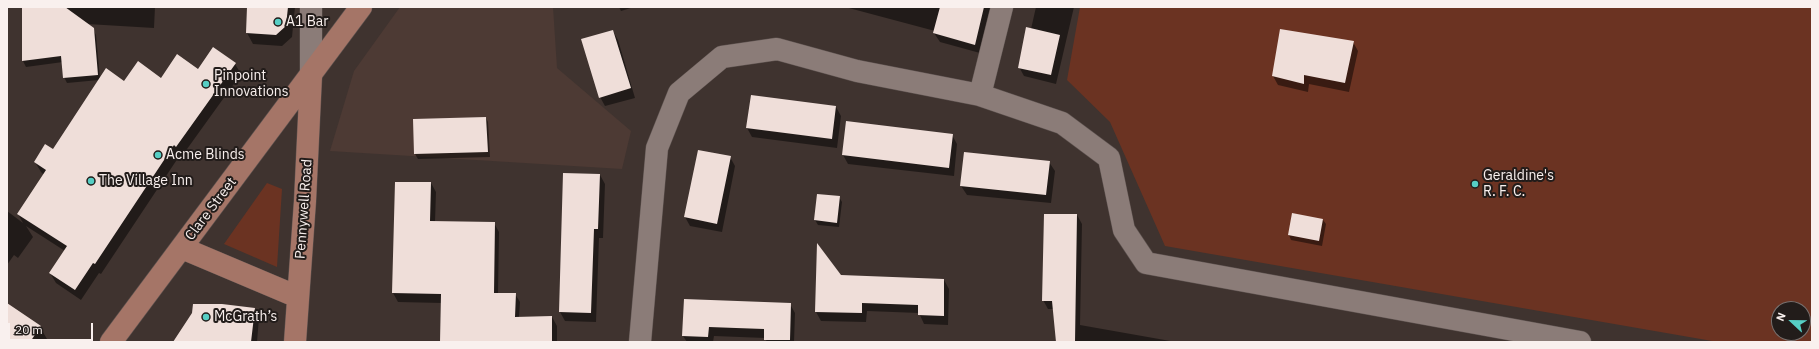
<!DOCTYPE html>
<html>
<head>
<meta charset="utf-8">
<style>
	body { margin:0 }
	#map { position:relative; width:1819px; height:349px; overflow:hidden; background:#3f332f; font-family:"IBM Plex Sans",sans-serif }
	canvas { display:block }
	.frame { position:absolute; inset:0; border:8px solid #f9f0ee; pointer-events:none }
	.north { position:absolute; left:1771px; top:301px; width:40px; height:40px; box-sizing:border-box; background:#221c1a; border:1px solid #78716f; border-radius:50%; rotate:292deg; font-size:11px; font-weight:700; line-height:16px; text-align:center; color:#f9f0ee }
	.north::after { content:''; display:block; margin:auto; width:14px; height:18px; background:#56cec4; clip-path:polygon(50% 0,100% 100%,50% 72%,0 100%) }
	.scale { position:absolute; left:8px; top:323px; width:85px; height:18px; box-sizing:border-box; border:2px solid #f9f0ee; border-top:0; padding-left:5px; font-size:12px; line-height:14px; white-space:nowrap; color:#f9f0ee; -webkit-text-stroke:3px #221c1a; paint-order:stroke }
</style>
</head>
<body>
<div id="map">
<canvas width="1819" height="349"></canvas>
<div class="frame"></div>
<div class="north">N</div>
<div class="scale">20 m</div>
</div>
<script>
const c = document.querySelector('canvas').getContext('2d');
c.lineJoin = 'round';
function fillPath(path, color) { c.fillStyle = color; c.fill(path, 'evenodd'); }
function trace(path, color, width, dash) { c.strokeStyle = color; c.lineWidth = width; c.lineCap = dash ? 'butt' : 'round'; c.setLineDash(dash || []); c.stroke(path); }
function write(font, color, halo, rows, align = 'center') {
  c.font = font + ' "IBM Plex Sans",sans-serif'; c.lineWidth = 4; c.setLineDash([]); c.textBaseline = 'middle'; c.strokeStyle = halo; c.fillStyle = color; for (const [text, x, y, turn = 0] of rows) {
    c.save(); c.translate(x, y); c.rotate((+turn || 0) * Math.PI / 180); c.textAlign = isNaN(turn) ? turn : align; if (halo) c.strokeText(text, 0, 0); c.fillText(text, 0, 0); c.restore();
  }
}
fillPath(new Path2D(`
	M400 7H553L557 68 631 131 622 169 330 151 354 71Z`), '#4d3a34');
fillPath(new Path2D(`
	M1080 7H1812V342H1718L1165 246 1110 122 1067 80ZM1779 309H1803V333H1779Z
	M267 183 282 189 277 267 224 244Z`), '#6b3322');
fillPath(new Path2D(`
	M23 7H155L154 28 87 24 93 29 96 35 100 79 125 82 161 79 198 71 214 49 235 64 241 74 182 156 180 155 101 274 99 273 81 300 56 283 50 273 65 251 26 226 33 237 18 258 14 255 7 265V211L23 223 18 214 44 175 41 172 35 162 53 150 99 80 67 83 64 77 63 62 26 67 23 61Z
	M248 7H295L292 37 282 46 253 44 247 33Z
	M619 7H634L621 11Z
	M845 7H995L980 53 940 42 934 33 935 31Z
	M1036 7H1074L1056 84 1024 76 1019 67 1031 29Z
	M613 31 618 40 635 98 605 106 600 97Z
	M1353 42 1358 51 1349 92 1309 84 1308 92 1278 85 1273 76Z
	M836 107 841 116 837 148 752 137 747 128Z
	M486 118 488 122 490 157 418 159 415 154Z
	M847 123 952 135 957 144 954 176 848 164 843 155Z
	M730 157 735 166 722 232 690 226 685 217Z
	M1049 162 1055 171 1051 203 967 195 961 186Z
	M564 174 600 175 605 184 603 238H599L596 322 565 321 560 312Z
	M396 183H431L436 192 435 222 494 223 499 232 498 294H515L520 302 519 317H552L557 326V342H441L442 303 398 302 393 293Z
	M839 197 842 202 839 227 818 225 815 220Z
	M1292 214 1323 220 1326 224 1322 246 1291 240 1289 235Z
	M1077 215 1082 224 1080 325 1176 342H1057L1054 309H1048L1043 300Z
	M840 276 944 280 949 289 948 325 924 324 919 313 867 311 866 322 821 321 816 312Z
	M685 300 790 304 795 313 794 342H767L765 338 714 336 713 342H687L683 336Z
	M7 304 40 327 47 339 45 342H7Z
	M254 308 259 318 257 342H174Z`), '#0007');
fillPath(new Path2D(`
	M22 7H65L94 28 98 75 63 78 61 56 22 61Z
	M247 7H288L286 26 276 35 246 33Z
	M940 7H984L975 45 933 33Z
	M1026 27 1060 35 1051 75 1018 68Z
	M1280 29 1354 41 1345 83 1304 75V84L1272 76Z
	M613 30 631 88 599 98 581 39Z
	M213 47 236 63 176 147 174 145 95 264 93 263 75 290 49 273 67 246 17 214 46 170 34 162 45 144 53 149 106 68 124 81 138 61 161 78 177 54 198 69Z
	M751 95 836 106 832 139 746 128Z
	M486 117 488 152 414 154 413 119Z
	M846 121 953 134 949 168 842 155Z
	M698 150 731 156 717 224 684 217Z
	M964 152 1050 161 1046 195 960 186Z
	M563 173 600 174 598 229H594L591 313 559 312Z
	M395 182H431L430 221 495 222 494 293H516L515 317 552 316V342H440L441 294 392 293Z
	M817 194 840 196 837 223 814 220Z
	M1292 213 1323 219 1319 241 1288 235Z
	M1044 214H1077L1075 342H1056L1052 301H1042Z
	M817 243 841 275 944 279V316L918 315V305L862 303V313L815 312Z
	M684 299 791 303 790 340H764V329L736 328 709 327 708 337 682 336Z
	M7 303 41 326 30 342H7Z
	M193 304H222L255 308 251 342H173L192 313Z`), '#efded9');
const street = new Path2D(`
	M311 7V76
	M980 95 1002 7
	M640 342 657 148 679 93 722 57 777 49 857 71 980 95 1062 123 1109 158 1124 230 1146 263 1580 342`);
const secondary = new Path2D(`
	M182 248 298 297
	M111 342 361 7
	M295 342 305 201 311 76`);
trace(street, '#5d524f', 23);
trace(secondary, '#5d524f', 23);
trace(street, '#8b7c78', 22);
trace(secondary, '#a57567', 22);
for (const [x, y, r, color] of [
	[278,22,4,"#56cec4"],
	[206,84,4,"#56cec4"],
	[158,155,4,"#56cec4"],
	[91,181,4,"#56cec4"],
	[1475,184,4,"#56cec4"],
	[206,317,4,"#56cec4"]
]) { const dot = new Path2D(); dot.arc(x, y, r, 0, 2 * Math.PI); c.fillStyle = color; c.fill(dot); trace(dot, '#221c1a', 1.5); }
write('14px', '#f9f0ee', '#221c1a', [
	["A1 Bar",286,22],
	["Pinpoint",214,76],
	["Innovations",214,92],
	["Acme Blinds",166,155],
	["Geraldine's",1483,176],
	["R. F. C.",1483,192],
	["The Village Inn",99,181],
	["McGrath’s",214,317]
], 'left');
write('14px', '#f9f0ee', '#221c1a', [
	["Clare Street",211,209,-53],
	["Pennywell Road",304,209,-86]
]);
</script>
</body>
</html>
